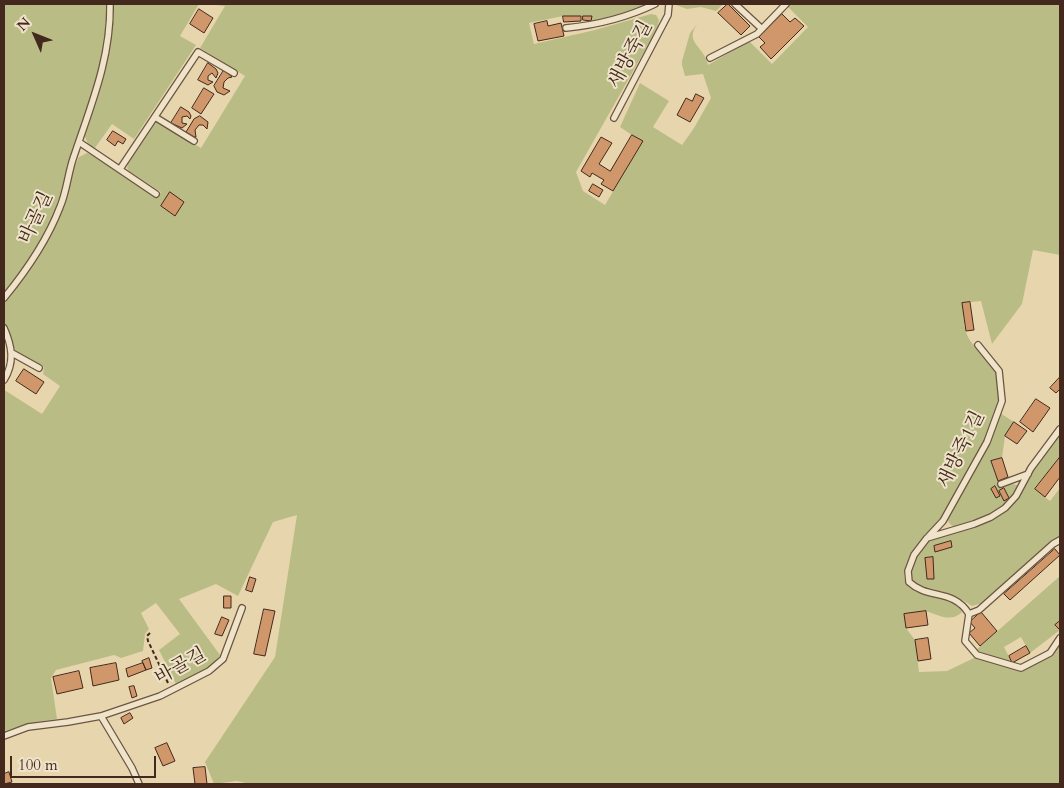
<!DOCTYPE html>
<html>
<head>
<meta charset="utf-8">
<style>
	body { margin:0 }
	#map { position:relative; width:1064px; height:788px; overflow:hidden; background:#e7d6ad; font-family:Cardo,serif }
	canvas { display:block }
	.frame { position:absolute; inset:0; border:5px solid #43281e; pointer-events:none }
	.north { position:absolute; left:10px; top:10px; width:50px; height:50px; -webkit-text-stroke:4px #efe4ca; paint-order:stroke; rotate:314deg; font-size:14px; font-weight:700; line-height:20px; text-align:center; color:#43281e }
	.north::after { content:''; display:block; margin:auto; width:18px; height:22px; background:#43281e; clip-path:polygon(50% 0,100% 100%,50% 72%,0 100%) }
	.scale { position:absolute; left:10px; top:756px; width:146px; height:22px; box-sizing:border-box; border:2px solid #43281e; border-top:0; padding-left:6px; font-size:15px; line-height:18px; white-space:nowrap; color:#43281e; -webkit-text-stroke:4px #efe4ca; paint-order:stroke }
</style>
</head>
<body>
<div id="map">
<canvas width="1064" height="788"></canvas>
<div class="frame"></div>
<div class="north">N</div>
<div class="scale">100 m</div>
</div>
<script>
const c = document.querySelector('canvas').getContext('2d');
c.lineJoin = 'round';
function fillPath(path, color) { c.fillStyle = color; c.fill(path, 'evenodd'); }
function trace(path, color, width, dash) { c.strokeStyle = color; c.lineWidth = width; c.lineCap = dash ? 'butt' : 'round'; c.setLineDash(dash || []); c.stroke(path); }
function write(font, color, halo, rows, align = 'center') {
  c.font = font + ' Cardo,"Noto Serif KR",serif'; c.lineWidth = 4; c.setLineDash([]); c.textBaseline = 'middle'; c.strokeStyle = halo; c.fillStyle = color; for (const [text, x, y, turn = 0] of rows) {
    c.save(); c.translate(x, y); c.rotate((+turn || 0) * Math.PI / 180); c.textAlign = isNaN(turn) ? turn : align; if (halo) c.strokeText(text, 0, 0); c.fillText(text, 0, 0); c.restore();
  }
}
fillPath(new Path2D(`
	M4 4H107C108 52 91 99 75 145 69 163 66 182 60 200 47 236 27 264 4 295Z
	M113 4H199L180 36 196 45 134 139 112 124 95 148 88 144 84 134C100 92 114 49 113 4Z
	M205 4H647C631 13 609 19 591 21V16H563L529 23 534 44 595 30 651 14 656 15 659 20 657 29 576 172 583 191 605 205 642 142 620 127 640 83 669 101 653 127 682 145 694 128 711 98 703 74 685 76 682 65V61L690 33 698 23C683 43 704 45 708 65L749 41 772 64 808 27 788 7 791 4H1060V255L1033 250 1022 304 992 344 981 301 962 303C964 313 963 328 968 337 974 349 991 360 996 372 1004 394 994 422 985 441 973 467 957 493 942 517 933 533 898 558 905 581 912 601 951 591 962 612 952 623 938 615 926 611L906 628 915 640 919 672 947 671 976 657 1021 671 1053 656 1060 644V784H250L237 781 214 784 205 762 275 657 297 515 273 522 238 596 216 584 179 599 220 655C212 670 191 676 176 684L159 650 180 634 156 603 141 613 149 629 145 634 143 651 121 658 114 655 56 670 51 678 57 719 36 722 4 731V391H6L42 414 60 386 43 374 44 367 16 352 4 322V303L30 270 44 247 73 169 79 157 87 153 92 155 157 198 161 192 129 171 127 168 128 164 157 121 201 148 245 76 200 48 225 6Z
	M673 4H723L716 11 701 7 687 9Z
	M1000 413 1014 422 1005 436 1002 458 991 462 1000 487 1012 484 1017 485 1018 488C1005 512 981 518 957 527 951 526 949 524 947 518Z
	M1060 432V457L1035 489 1050 501 1060 488V538L983 603 972 606 956 596 915 584 911 579C910 566 919 549 929 540L998 515Z
	M1060 576V621L1056 625 1060 630 1030 653 1021 637 1004 647 1012 663 984 654 976 650Z`), '#babc86');
const building = new Path2D(`
	M728 4 750 26 741 35 718 13Z
	M199 9 213 18 204 33 190 24Z
	M782 14 790 22 795 18 804 26 771 59 760 47 765 43 759 37Z
	M563 16H581V21L564 22Z
	M583 16H592L591 21 583 20Z
	M547 21 548 26 561 23 564 36 538 41 534 24Z
	M208 63 216 69 218 73 216 78 212 73 208 76V80L213 82 208 85 198 80Z
	M224 70 232 77 228 78 224 82 223 88 230 91 224 95 217 92 214 86Z
	M204 88 214 94 201 114 192 108Z
	M696 94 704 98 690 122 677 115 686 98 692 101Z
	M181 107 189 112 191 116 190 119 187 116 182 117V123L187 124 182 128 171 123Z
	M200 116 208 122 207 129 203 125H199L195 130 196 137H194L186 132 194 119Z
	M113 131 126 139 123 144 118 141 115 146 107 140Z
	M632 135 643 141 613 191 601 184 604 180 592 173 590 177 581 171 601 137 612 143 599 164 610 171Z
	M593 184 603 190 599 197 589 191Z
	M170 192 184 202 175 216 161 206Z
	M970 302 974 330 966 331 962 303Z
	M24 369 44 382 36 394 16 381Z
	M1060 377V389L1056 393 1050 388Z
	M1036 399 1050 408 1033 432 1020 422Z
	M1014 422 1027 431 1017 444 1005 436Z
	M1060 457V477L1045 497 1035 489Z
	M1002 458 1008 477 998 481 991 461Z
	M995 486 1000 496 996 498 991 489Z
	M1004 488 1009 498 1004 501 999 491Z
	M951 541 952 547 935 552 934 546Z
	M1055 549 1060 555 1010 600 1004 594Z
	M933 557 934 579H927L925 558Z
	M250 577 256 579 252 592 246 590Z
	M224 596H231V608H224Z
	M264 609 275 611 265 656 254 654Z
	M926 611 928 625 906 628 904 614Z
	M981 612 997 631 980 646 969 633 975 628 970 622Z
	M222 617 229 620 222 636 215 634Z
	M1060 621V630L1055 625Z
	M928 638 931 659 918 661 915 640Z
	M1026 646 1030 653 1012 663 1009 656Z
	M149 658 152 668 146 670 142 661Z
	M116 663 119 680 93 686 90 668Z
	M143 663 146 670 128 677 126 669Z
	M79 671 83 688 57 694 53 677Z
	M134 686 137 696 132 698 129 687Z
	M130 713 133 718 124 724 121 718Z
	M167 743 175 761 163 766 155 748Z
	M205 767 207 784H195L193 768Z
	M9 772 12 782 4 784V774Z`);
fillPath(building, '#d0976a');
trace(building, '#43281e', 1);
const lane = new Path2D(`
	M735 4 762 29
	M566 28C597 25 626 18 655 4
	M710 58 757 34 786 4
	M155 117 194 141
	M614 118 668 15 669 4
	M79 142 156 194
	M120 169 198 52 234 73
	M4 298C27 270 47 241 60 207 67 191 68 172 74 156 91 105 111 58 110 4
	M4 328C12 346 15 362 4 380
	M12 353 39 368
	M1001 484 1028 474
	M929 536 943 521 987 442 1002 401 999 371 978 345
	M1060 540 1053 544 979 610 969 614 965 641 977 655 1021 668 1050 653 1060 638
	M969 614C953 588 928 600 909 582L908 571 914 555 927 538 974 524 991 517 1005 508 1016 496 1031 468 1060 429
	M101 716 132 768 139 784
	M4 736 28 727 68 722 101 716 160 696 209 671 223 659 242 608`);
trace(lane, '#6c5442', 8);
trace(new Path2D(`
	M150 633 147 636 148 641 168 683`), '#43281e', 2, [4, 2.5]);
trace(lane, '#efe4ca', 5.5);
write('19px', '#43281e', '#efe4ca', [
	["새방죽길",631,55,-62],
	["바골길",37,218,-65],
	["새방죽1길",962,450,-64],
	["바골길",181,667,-29]
]);
</script>
</body>
</html>
